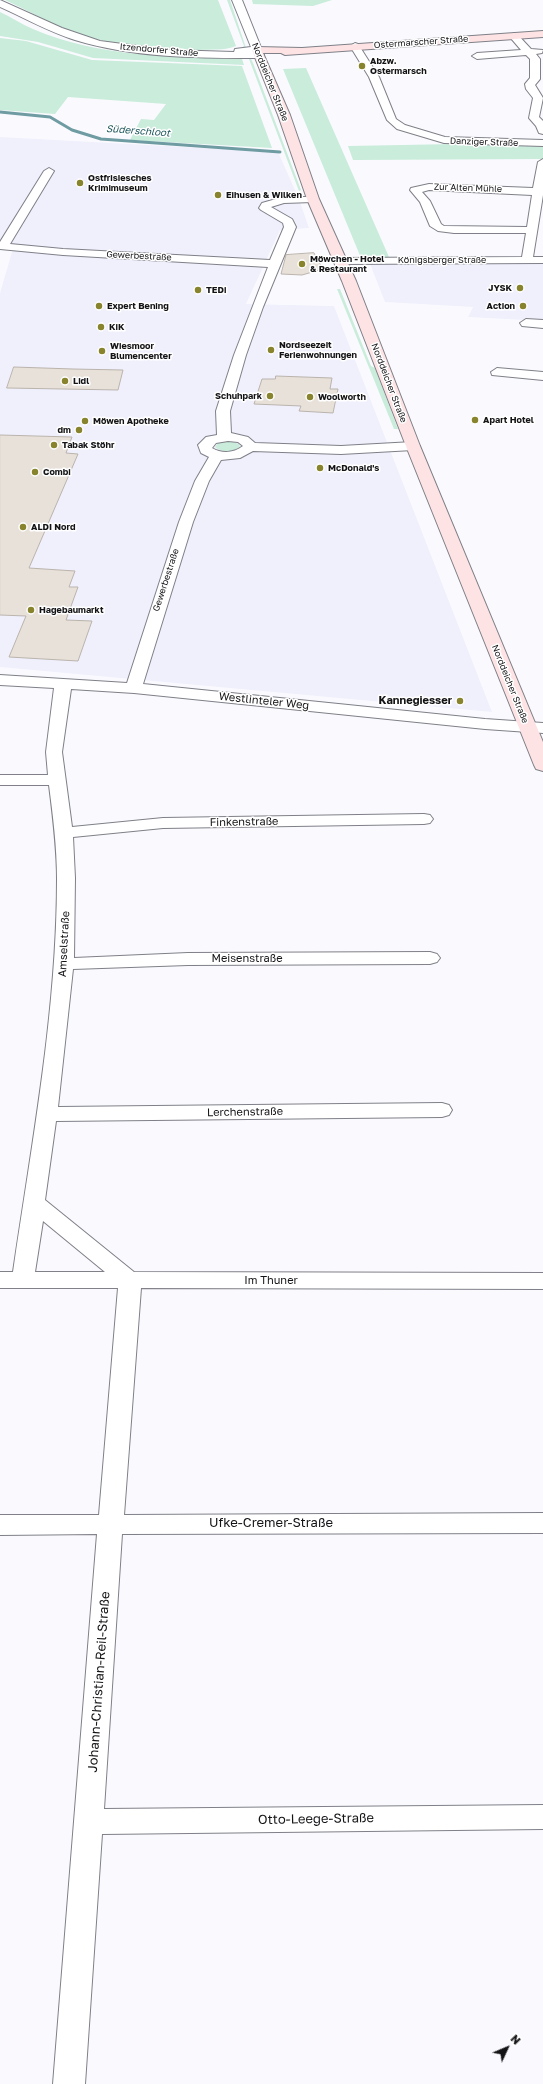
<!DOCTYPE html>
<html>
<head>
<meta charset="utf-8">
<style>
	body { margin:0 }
	#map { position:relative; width:543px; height:2084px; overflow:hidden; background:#fafafe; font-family:"Golos Text",sans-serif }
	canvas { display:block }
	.north { position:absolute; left:487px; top:2028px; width:40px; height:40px; -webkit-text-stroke:3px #fff; paint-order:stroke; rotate:46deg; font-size:11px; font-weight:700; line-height:16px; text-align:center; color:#141417 }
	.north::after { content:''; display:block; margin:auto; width:14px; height:18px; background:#141417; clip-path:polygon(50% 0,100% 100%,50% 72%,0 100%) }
</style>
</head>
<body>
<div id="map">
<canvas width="543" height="2084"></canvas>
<div class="north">N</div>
</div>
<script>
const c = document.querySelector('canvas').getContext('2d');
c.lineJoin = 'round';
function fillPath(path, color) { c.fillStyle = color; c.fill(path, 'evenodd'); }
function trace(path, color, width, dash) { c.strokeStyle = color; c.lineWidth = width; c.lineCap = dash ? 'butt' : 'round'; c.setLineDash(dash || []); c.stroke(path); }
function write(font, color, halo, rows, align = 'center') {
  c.font = font + ' "Golos Text",sans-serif'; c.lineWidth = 3; c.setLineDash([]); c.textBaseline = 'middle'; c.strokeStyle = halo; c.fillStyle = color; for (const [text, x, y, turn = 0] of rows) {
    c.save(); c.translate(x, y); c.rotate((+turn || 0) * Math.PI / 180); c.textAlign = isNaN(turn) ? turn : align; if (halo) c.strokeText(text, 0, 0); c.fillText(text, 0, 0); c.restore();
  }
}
fillPath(new Path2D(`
	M0 137 278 152 299 199 309 228 280 230 246 304 334 306 492 712 0 667V293L14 245 0 243Z
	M543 263V321L468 317 473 307 385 302 370 264Z`), '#f0f0fd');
fillPath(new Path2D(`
	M5 0H218L236 46C225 51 211 49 198 50 163 50 126 47 92 38 62 30 33 13 5 0Z
	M227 0H230L246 48H242L244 46Z
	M252 0H332L313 6 253 4Z
	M0 12C11 17 21 24 33 29 98 57 172 57 242 59L244 65 93 58 38 42 0 36Z
	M0 38 26 41 92 60 242 66 272 148 130 140 141 119 154 120 166 104 68 97 55 114 0 110Z
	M249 59H251L253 63 301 190 299 191Z
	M306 68 389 257 361 258 283 69Z
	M455 144 543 145V159L353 160 348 146Z
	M337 289H340L371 366 375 368 398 429H394Z
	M229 441 239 444 240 448C233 453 222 453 215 447L219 442Z`), '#c9ecdb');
trace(new Path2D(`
	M0 112 50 117 72 130 101 139 280 152`), '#6e9ca2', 3);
const building = new Path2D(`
	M314 253 323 269 302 275 281 274 286 255Z
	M14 367 73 369 123 370 118 390 7 388Z
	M276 376 332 378 330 389H338L333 413 299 411 301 406 254 404 262 379H275Z
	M0 435 72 437 66 453 78 454 29 568 75 571 69 587H78L66 620 92 621 78 661 9 657 26 616 0 615Z`);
fillPath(building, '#e8e1da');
trace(building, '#bbb4ad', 1);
const minor = new Path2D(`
	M514 33 517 34 531 49 543 50 542 53 536 54 540 59V79L535 85 543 98 539 117 543 121V134L539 133 536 126 529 118 533 98 526 89 525 84 530 78V59L526 55 477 59 472 56 477 53 521 50 509 36Z
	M355 43 358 44 379 77 396 119 405 125 445 137 543 140V146L444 143 397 129 387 120 369 77 350 46Z
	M543 159V195L533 257H543V263L340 264 334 261 340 258 522 257 526 233H454L438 231 430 226 420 202 410 190 411 188 429 184 533 188 538 162ZM429 190 532 195 527 227 444 226 441 224 430 201 422 192Z
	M49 168 54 171 10 244 63 249 270 260 284 227 283 223 261 210 259 208 262 203 283 197H317L318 199 313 202 284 203 271 207 292 219 296 227 263 307 246 355 230 411 231 433 248 437 255 443 341 446 413 442 420 446 413 450 341 454 253 451 240 458 221 460 209 481 193 522 143 684 485 719 543 723V733L485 729 134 693 71 689 62 752 72 827 163 818 424 814 430 815 433 819 430 823 424 824 163 828 73 837 75 878 74 958 188 953 430 952 437 954 440 958 437 962 430 964 188 965 73 969 58 1107 442 1103 449 1105 452 1110 449 1115 442 1117 56 1121 45 1200 134 1272 543 1273V1289L141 1288 124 1515 543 1513V1533L122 1534 104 1809 543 1805V1829L102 1834 85 2084H53L97 1534 0 1535V1515H99L118 1288H0V1272H13C32 1142 57 1011 57 879 57 847 53 816 49 785H0V775H48L46 752 54 688 0 685V675L127 683 179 522 195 481 209 457 201 453 198 445 206 437 217 435 216 411 234 355 268 267 63 255 0 249V242L44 171ZM228 441 238 442 243 446C234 453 222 454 212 448L216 443ZM43 1221 105 1272H35Z
	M526 319 543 320V328L522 326 520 323Z
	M497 368 543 372V380L492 375 491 372Z`);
const tertiary = new Path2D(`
	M0 0 62 28 100 41 168 50 234 52 235 49 251 47 232 0H242L262 50 260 52 264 55 259 58C197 58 134 58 75 40 49 32 25 18 0 7Z`);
const secondary = new Path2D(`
	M543 31V37L285 55 281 53H263L290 115 319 199 356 281 420 446 543 742V771L536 769 534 765 406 446 342 281 307 199 278 115 252 50 257 47 302 48Z`);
trace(minor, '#7f8088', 2);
trace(tertiary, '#7f8088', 2);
trace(secondary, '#7f8088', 2);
fillPath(minor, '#fff');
fillPath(tertiary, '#fff');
fillPath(secondary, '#fee3e5');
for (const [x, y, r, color] of [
	[362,66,4,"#88842d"],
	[80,183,4,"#88842d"],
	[218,195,4,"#88842d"],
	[302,264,4,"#88842d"],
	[520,288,4,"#88842d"],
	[198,290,4,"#88842d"],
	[99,306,4,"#88842d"],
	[523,306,4,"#88842d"],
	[101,327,4,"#88842d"],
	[271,350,4,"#88842d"],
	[102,351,4,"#88842d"],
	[65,381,4,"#88842d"],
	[270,396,4,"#88842d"],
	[310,397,4,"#88842d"],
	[475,420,4,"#88842d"],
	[85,421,4,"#88842d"],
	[79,430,4,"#88842d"],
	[54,445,4,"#88842d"],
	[320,468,4,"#88842d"],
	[35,472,4,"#88842d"],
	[23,527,4,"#88842d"],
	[31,610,4,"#88842d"],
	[460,701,4,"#88842d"]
]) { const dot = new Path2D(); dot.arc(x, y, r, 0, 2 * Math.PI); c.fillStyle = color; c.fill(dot); trace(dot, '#fff', 1.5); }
write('9px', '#141417', '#fff', [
	["Ostermarscher Straße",421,42,-4],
	["Itzendorfer Straße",159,50,5],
	["Norddeicher Straße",270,82,68],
	["Danziger Straße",484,142,2],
	["Zur Alten Mühle",468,188,2],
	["Gewerbestraße",139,256,3],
	["Königsberger Straße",442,260],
	["Norddeicher Straße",389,383,69],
	["Gewerbestraße",166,580,-72],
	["Norddeicher Straße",510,684,68]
]);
write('bold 9px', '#141417', '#fff', [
	["Abzw.",370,61],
	["Ostermarsch",370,71],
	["Ostfrisiesches",88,178],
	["Krimimuseum",88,188],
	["Eihusen & Wilken",226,195],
	["Möwchen - Hotel",310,259],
	["& Restaurant",310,269],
	["JYSK",512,288,"right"],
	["TEDi",206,290],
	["Expert Bening",107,306],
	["Action",515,306,"right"],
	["KiK",109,327],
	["Nordseezeit",279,345],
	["Ferienwohnungen",279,355],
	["Wiesmoor",110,346],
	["Blumencenter",110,356],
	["Lidl",73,381],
	["Schuhpark",262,396,"right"],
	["Woolworth",318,397],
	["Apart Hotel",483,420],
	["Möwen Apotheke",93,421],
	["dm",71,430,"right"],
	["Tabak Stöhr",62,445],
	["McDonald's",328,468],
	["Combi",43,472],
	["ALDI Nord",31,527],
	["Hagebaumarkt",39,610]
], 'left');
write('italic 10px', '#1e565c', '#fff', [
	["Süderschloot",138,131,4]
]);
write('11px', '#141417', '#fff', [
	["Westlinteler Weg",264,701,6],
	["Finkenstraße",244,822,-1],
	["Amselstraße",64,944,-87],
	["Meisenstraße",247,959],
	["Lerchenstraße",245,1112,-1],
	["Im Thuner",271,1281]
]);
write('bold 11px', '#141417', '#fff', [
	["Kannegiesser",452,701]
], 'right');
write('13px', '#141417', '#fff', [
	["Ufke-Cremer-Straße",271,1523],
	["Johann-Christian-Reil-Straße",99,1682,-86],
	["Otto-Leege-Straße",316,1819,-1]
]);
</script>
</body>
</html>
